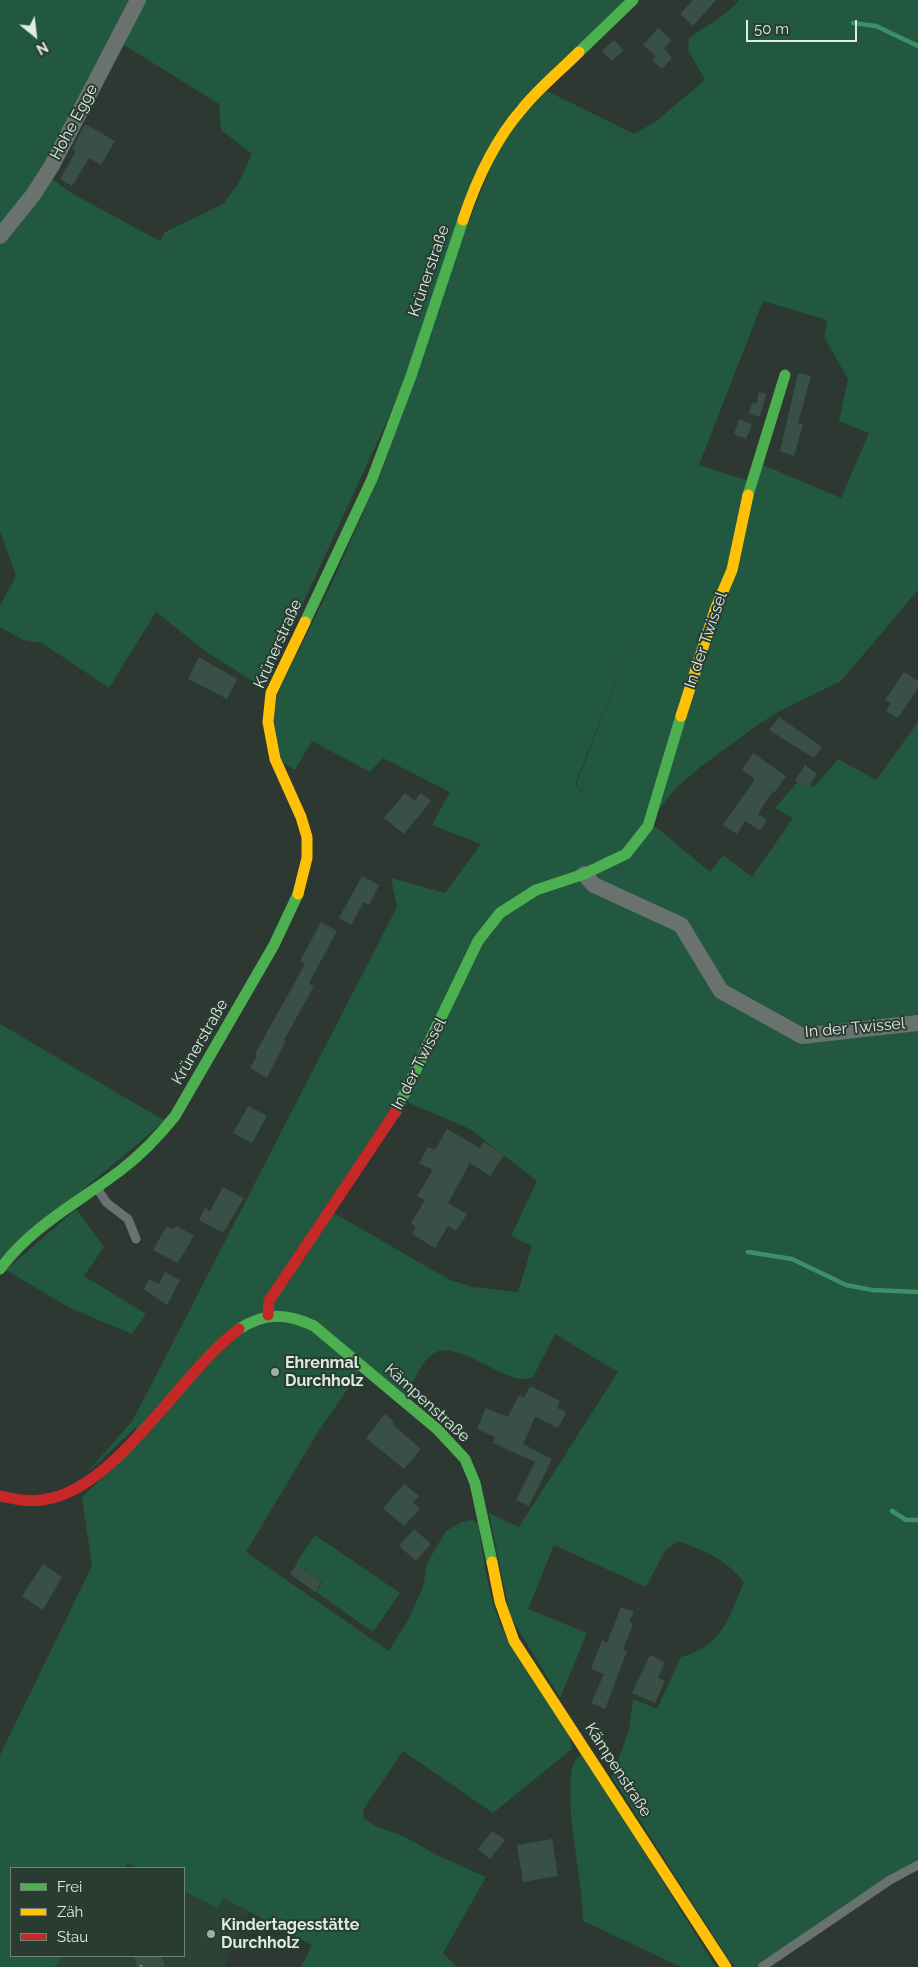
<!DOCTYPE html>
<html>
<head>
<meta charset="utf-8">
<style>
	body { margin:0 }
	#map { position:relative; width:918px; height:1967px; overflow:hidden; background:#2d3832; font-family:Raleway,sans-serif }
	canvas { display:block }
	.legend { position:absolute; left:10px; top:1867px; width:175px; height:90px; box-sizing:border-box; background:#293c32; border:1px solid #728279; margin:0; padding:6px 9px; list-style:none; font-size:15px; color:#dfeae4 }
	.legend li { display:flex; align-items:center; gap:10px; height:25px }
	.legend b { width:25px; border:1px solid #728279 }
	.north { position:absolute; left:10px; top:10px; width:50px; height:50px; -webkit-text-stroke:4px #293c32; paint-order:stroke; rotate:151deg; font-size:14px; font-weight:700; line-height:20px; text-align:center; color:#dfeae4 }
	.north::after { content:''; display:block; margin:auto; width:18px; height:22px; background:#dfeae4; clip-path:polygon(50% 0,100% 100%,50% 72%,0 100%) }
	.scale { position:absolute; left:746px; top:20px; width:111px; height:22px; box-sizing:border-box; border:2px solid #dfeae4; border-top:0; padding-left:6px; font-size:15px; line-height:18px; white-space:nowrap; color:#dfeae4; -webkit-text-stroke:4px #293c32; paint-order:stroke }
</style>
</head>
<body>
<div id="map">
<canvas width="918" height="1967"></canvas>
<ul class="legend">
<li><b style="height:6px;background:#4caf50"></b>Frei</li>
<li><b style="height:6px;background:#ffc107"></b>Zäh</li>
<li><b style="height:6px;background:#c62828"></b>Stau</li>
</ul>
<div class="north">N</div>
<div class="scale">50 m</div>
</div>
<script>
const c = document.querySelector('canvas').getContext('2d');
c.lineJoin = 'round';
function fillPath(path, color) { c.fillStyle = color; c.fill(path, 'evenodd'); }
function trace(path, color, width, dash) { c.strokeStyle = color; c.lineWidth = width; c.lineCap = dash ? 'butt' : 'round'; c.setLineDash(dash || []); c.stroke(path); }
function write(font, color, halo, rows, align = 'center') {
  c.font = font + ' Raleway,sans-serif'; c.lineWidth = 4; c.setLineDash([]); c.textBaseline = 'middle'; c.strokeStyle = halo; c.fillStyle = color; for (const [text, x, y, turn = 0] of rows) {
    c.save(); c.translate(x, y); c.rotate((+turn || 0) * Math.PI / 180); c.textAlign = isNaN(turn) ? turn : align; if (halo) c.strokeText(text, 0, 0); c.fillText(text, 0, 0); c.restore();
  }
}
fillPath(new Path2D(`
	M184 1891 217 1908 223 1898 249 1912 224 1967H55L63 1956H184Z`), '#2b4236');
fillPath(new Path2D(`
	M0 0H135L47 161 0 230Z
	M142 0H626L516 106 388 419 264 688 205 651 156 612 109 688 42 643 23 640 0 627V606L16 576 0 531V242L49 177 73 194 160 241 165 232 223 204 238 184 252 154 221 130 219 104 119 42Z
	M739 0H918V590L841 681 780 711 759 724 699 768 677 787 655 814 703 656 718 610 734 572 753 484 761 464 841 498 869 433 839 421 848 379 824 337 827 320 763 301 699 465 749 481 728 570 708 620 645 827 635 840 638 843 655 826 710 872 723 855 752 877 793 818 775 808 801 778 814 787 838 759 876 780 918 722V1862L879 1883 755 1967H736L729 1960 612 1777 629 1730 633 1699 657 1709 681 1657C723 1646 728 1618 744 1582 725 1559 706 1551 678 1541L665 1551 646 1587 554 1545 528 1609 587 1633 560 1698 510 1616 489 1513 519 1527 618 1372 555 1334 533 1377C530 1378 525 1379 522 1379 501 1379 455 1340 434 1353 421 1361 413 1383 406 1396L329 1332 326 1343 360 1371 316 1435 246 1552 389 1651 408 1620 423 1587 427 1563 446 1531 462 1522 473 1520 478 1524C484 1561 489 1605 507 1638 521 1665 572 1723 572 1749L493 1813 403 1751 363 1810 364 1818 375 1826 403 1836 439 1856 486 1877 443 1953 457 1967H301L312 1945 223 1898 217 1908 184 1891V1868H137L128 1864 124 1868H11V1956H63L55 1967H0V1755L92 1566 82 1497 117 1464 142 1434 135 1428 86 1474 133 1420 397 907 391 878 445 893 481 844 432 825 450 792 383 758 370 772 312 741 295 770 282 762C274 738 271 717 278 692L331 585 380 475 471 213 484 181 499 149 525 113 547 91 634 134 655 122 705 80 688 50 689 38C703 28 730 13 739 0ZM634 635 576 785 607 816 575 785ZM400 1099 470 1129 537 1181 511 1236 532 1246 518 1292 473 1287 450 1280 325 1208 388 1114Z
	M0 1024 165 1121 0 1259Z
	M76 1209 104 1247 84 1276 146 1314 132 1334 68 1307 6 1270Z
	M315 1535 400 1593 373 1632 316 1592 323 1582 296 1563Z
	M582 1752 716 1967H681L583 1921C582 1870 565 1819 572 1768 573 1763 578 1757 582 1752Z`), '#21583f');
trace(new Path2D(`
	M853 23 876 26 918 46
	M748 1252 792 1259 846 1285 872 1290 918 1292
	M892 1511 906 1520H918`), '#3b8f69', 4.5);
fillPath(new Path2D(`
	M693 0H716L693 26 680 14Z
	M658 28 672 40 664 48 672 58 662 69 652 60 656 56 643 45Z
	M614 40 624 50 612 61 602 51Z
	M85 124 115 141 101 165 89 158 72 186 60 179 76 151 72 149Z
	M798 373 811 376 798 423 803 424 794 456 780 451Z
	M759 392 766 394 760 417 749 414 752 403 756 404Z
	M739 419 752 424 746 439 734 434Z
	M199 657 237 679 227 699 188 679Z
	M904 672 918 681V688L898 718 886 711 891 703 885 700Z
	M779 717 822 747 814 758 769 730Z
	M753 753 786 776 775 792 773 791 758 814 767 820 760 830 745 821 737 834 723 825 755 779 742 770Z
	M805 765 817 774 807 788 795 780Z
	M405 793 415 801 421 793 431 801 404 834 384 818Z
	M362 876 379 885 369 905 364 902 351 925 339 918Z
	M321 922 337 931 309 983 314 986 284 1040 286 1041 267 1078 250 1068 257 1056 255 1054 305 964 300 961Z
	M248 1106 267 1116 252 1143 233 1133Z
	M447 1129 480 1148 484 1142 504 1155 490 1176 470 1163 448 1203 467 1214 456 1231 448 1226 435 1248 412 1234 416 1227 411 1223 425 1200 417 1196 433 1170 419 1163 428 1147 435 1150Z
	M223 1187 244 1198 223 1233 199 1220 205 1208 210 1211Z
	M177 1226 194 1236 178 1263 153 1250 166 1227 172 1229Z
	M165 1272 180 1280 167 1305 144 1289 149 1279 159 1284Z
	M530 1386 560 1401 557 1408 566 1412 558 1428 535 1417 523 1444 552 1459 529 1506 516 1500 535 1462 493 1443 495 1437 477 1429 486 1408 508 1417 519 1395 524 1398Z
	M385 1414 394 1422 392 1424 421 1449 404 1469 366 1438Z
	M404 1484 419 1496 413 1503 420 1509 404 1526 383 1508Z
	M414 1529 431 1544 416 1561 399 1546Z
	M43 1564 62 1577 43 1610 22 1596Z
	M297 1564 322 1582 315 1592 290 1574Z
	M621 1607 634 1612 629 1622 633 1624 623 1650 627 1651 605 1709 591 1703 604 1674 591 1669 602 1640 607 1643Z
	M650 1655 665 1662 658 1678 665 1681 655 1703 632 1693Z
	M492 1831 505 1840 490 1859 478 1849Z
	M552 1839 558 1876 523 1882 517 1845Z
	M134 1956H162L165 1967H137Z`), '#395046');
trace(new Path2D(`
	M140 1967 142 1965`), '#6d746f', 2.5, [4, 4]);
trace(new Path2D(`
	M96 1187 107 1203 128 1219 136 1239
	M762 1967 890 1880 918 1865`), '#69726e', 9);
trace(new Path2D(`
	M0 236 33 195 51 167 138 0
	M584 874 594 885 681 925 721 991 802 1036 918 1023`), '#69726e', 16);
trace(new Path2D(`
	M579 52 633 0
	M748 495 785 375
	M305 622 372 479 411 376 463 220
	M396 1111 478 941 500 913 536 890 584 874 626 854 648 826 681 716
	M0 1269C33 1225 79 1202 121 1170 142 1154 159 1136 175 1116L274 945 298 894
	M239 1329C266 1312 286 1313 314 1326L437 1429 465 1459 475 1483 492 1562`), '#4caf50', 11);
trace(new Path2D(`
	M463 220C476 181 494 141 522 109 539 88 560 71 579 52
	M681 716 715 610 732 570 748 495
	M298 894 307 858V837L301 817 275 759 268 722 271 693 305 622
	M492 1562 500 1602 514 1641 726 1967`), '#ffc107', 11);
trace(new Path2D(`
	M268 1315 269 1301 396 1111
	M0 1496C14 1499 27 1502 42 1500 117 1491 180 1372 239 1329`), '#c62828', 11);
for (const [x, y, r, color] of [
	[275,1372,5,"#a1aca6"],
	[211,1934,5,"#a1aca6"]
]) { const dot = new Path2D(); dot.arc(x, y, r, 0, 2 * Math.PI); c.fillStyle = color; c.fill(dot); trace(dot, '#293c32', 2); }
write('16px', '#dfeae4', '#293c32', [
	["Hohe Egge",74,122,-62],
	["Krünerstraße",429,271,-71],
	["In der Twissel",706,640,-71],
	["Krünerstraße",278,644,-66],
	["In der Twissel",855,1028,-5],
	["Krünerstraße",200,1042,-60],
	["In der Twissel",419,1064,-63],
	["Kämpenstraße",427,1403,42],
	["Kämpenstraße",618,1770,57]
]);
write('bold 16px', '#dfeae4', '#293c32', [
	["Ehrenmal",285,1363],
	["Durchholz",285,1381],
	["Kindertagesstätte",221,1925],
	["Durchholz",221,1943]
], 'left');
</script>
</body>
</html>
